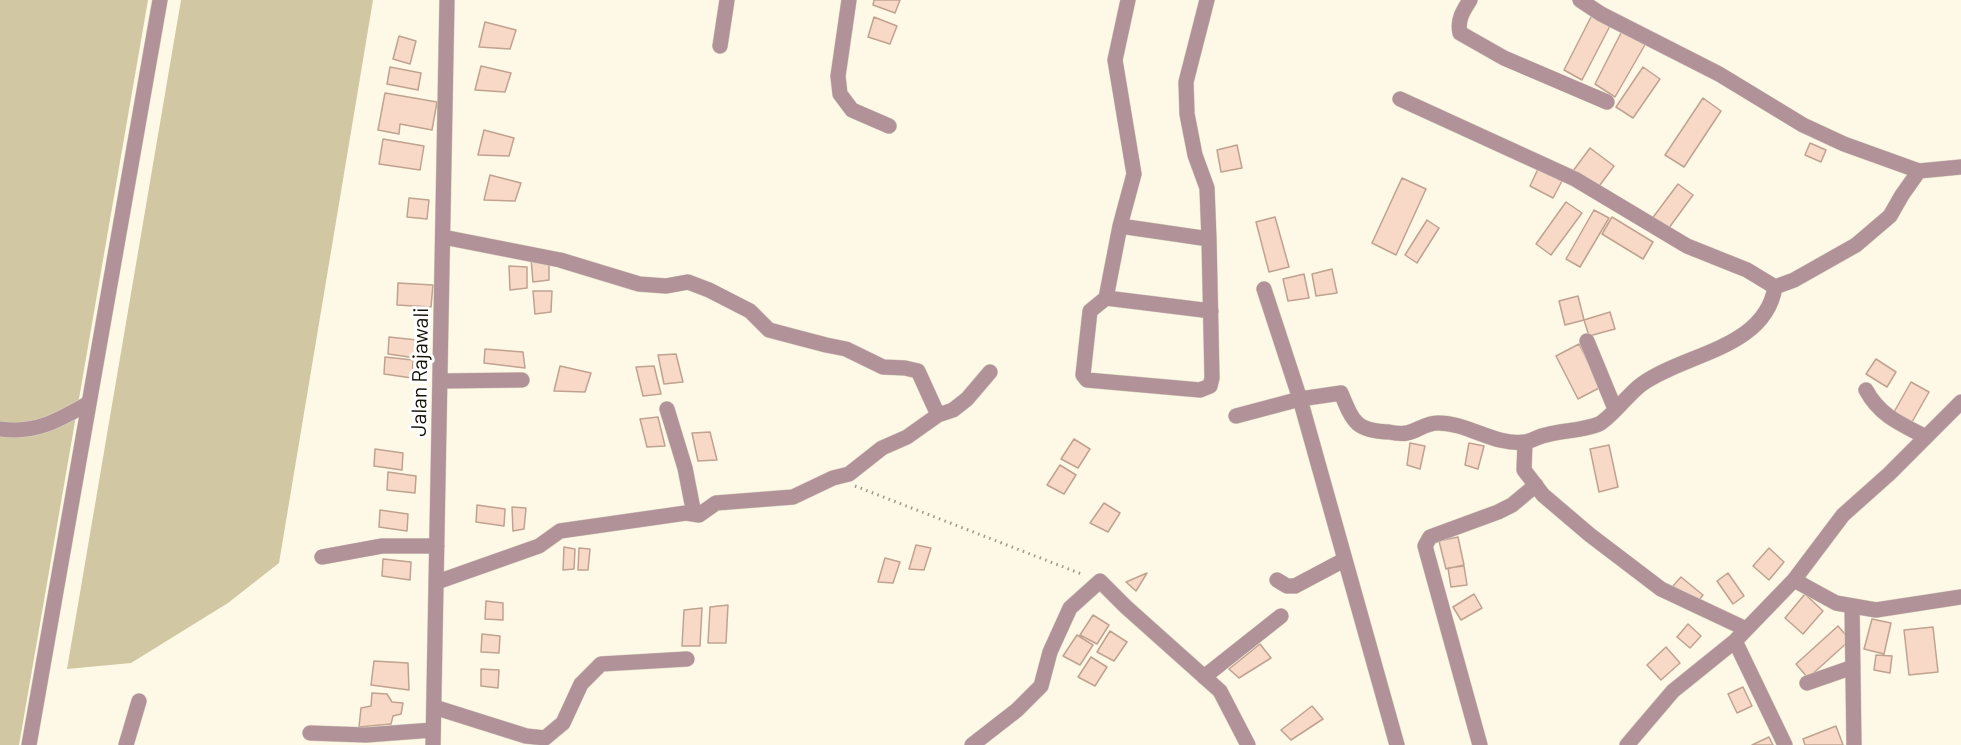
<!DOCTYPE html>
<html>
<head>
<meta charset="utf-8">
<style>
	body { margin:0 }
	canvas { display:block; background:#fef9e6 }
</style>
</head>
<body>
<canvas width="1961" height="745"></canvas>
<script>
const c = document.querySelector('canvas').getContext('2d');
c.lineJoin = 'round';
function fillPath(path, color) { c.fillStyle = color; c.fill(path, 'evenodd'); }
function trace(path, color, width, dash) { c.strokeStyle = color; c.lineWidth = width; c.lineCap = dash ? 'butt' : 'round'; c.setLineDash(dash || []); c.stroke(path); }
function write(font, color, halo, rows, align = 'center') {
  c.font = font + ' Barlow,sans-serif'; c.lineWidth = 6; c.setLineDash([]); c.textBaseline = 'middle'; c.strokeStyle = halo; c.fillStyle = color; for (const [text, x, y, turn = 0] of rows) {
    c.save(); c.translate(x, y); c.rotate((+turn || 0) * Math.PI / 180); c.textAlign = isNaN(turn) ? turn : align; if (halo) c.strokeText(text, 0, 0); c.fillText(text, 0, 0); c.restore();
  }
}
fillPath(new Path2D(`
	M0 0H148L19 745H0Z
	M181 0H373L279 563 228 603 131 663 67 669Z`), '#d1c7a2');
const building = new Path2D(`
	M874 0H900L895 13 873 5Z
	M1593 13 1612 22 1582 80 1564 70Z
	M874 17 897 26 890 44 868 37Z
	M485 22 516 30 510 49 479 47Z
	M1623 29 1646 43 1615 97 1595 84Z
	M399 36 416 41 410 64 393 59Z
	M481 66 511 73 505 92 475 90Z
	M390 67 421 73 418 90 387 84Z
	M1643 67 1660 79 1633 118 1616 107Z
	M385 93 437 102 432 130 400 124 399 134 378 130Z
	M1703 98 1721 111 1684 167 1665 155Z
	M484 130 514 138 509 156 478 155Z
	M383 139 424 146 420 170 379 164Z
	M1810 143 1826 150 1821 162 1805 155Z
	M1237 145 1242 168 1221 172 1217 150Z
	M1590 148 1614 166 1597 189 1573 171Z
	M1538 169 1562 181 1553 198 1530 186Z
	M490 175 521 183 515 201 484 200Z
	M1402 178 1426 189 1396 255 1372 243Z
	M1678 184 1693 195 1666 232 1651 220Z
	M409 198 429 200 427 219 407 217Z
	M1566 202 1582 213 1551 255 1536 244Z
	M1594 210 1609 218 1580 267 1566 259Z
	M1275 217 1289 267 1269 272 1256 222Z
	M1612 217 1653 242 1643 259 1602 234Z
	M1427 220 1439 228 1417 263 1405 255Z
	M531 259 549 260V280L533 282Z
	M509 266 527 267V288L510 290Z
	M1332 269 1337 293 1316 296 1312 274Z
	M1304 274 1309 298 1288 301 1283 279Z
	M398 283 433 285 431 307 397 305Z
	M533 291H552L551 312 535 314Z
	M1578 296 1584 320 1565 325 1559 301Z
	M1610 312 1615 329 1589 336 1584 320Z
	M389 337 417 340 416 358 388 354Z
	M1579 344 1601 387 1578 399 1556 356Z
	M485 349 523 352 525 368 484 363Z
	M676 354 683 382 664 384 658 355Z
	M385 357 413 360 412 378 384 374Z
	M1876 359 1896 372 1887 387 1866 374Z
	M560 366 591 373 585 392 554 391Z
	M654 366 661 394 643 396 636 367Z
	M1911 382 1929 392 1912 422 1894 412Z
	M658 417 665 446 647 447 640 419Z
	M710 432 717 460 698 461 692 433Z
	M1074 439 1090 449 1078 468 1061 459Z
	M1410 443 1425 446 1420 469 1407 465Z
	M1469 443 1484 446 1478 469 1465 465Z
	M1609 445 1618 487 1599 492 1590 449Z
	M375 449 403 453 402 470 374 466Z
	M1060 465 1076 475 1064 494 1047 485Z
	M388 472 416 476 415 493 387 490Z
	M1104 503 1120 513 1108 532 1090 523Z
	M477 505 505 509 504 526 476 522Z
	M512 507 526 508 524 529 513 531Z
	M380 510 408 514 407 531 379 527Z
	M1458 537 1464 565 1446 569 1439 541Z
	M916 545 931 548 924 570 909 569Z
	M564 547 575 549 574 569 563 570Z
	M579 548 590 549 588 570H578Z
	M1769 548 1784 562 1769 580 1753 566Z
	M885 558 900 562 893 583 878 582Z
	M383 559 411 562 410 580 382 576Z
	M1464 566 1467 585 1451 587 1448 568Z
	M1147 573 1136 591 1126 582Z
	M1728 573 1744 596 1733 604 1717 581Z
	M1681 577 1703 595 1696 604 1673 586Z
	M1474 594 1482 608 1461 620 1453 607Z
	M1805 594 1823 611 1803 634 1785 618Z
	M486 601 503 603V620L485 619Z
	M728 605 726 643H708L710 607Z
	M702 608 700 646H682L684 610Z
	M1093 615 1109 625 1097 644 1080 635Z
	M1872 619 1891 623 1884 654 1864 649Z
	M1688 624 1701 636 1690 648 1677 637Z
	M1838 626 1850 640 1808 678 1796 664Z
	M1933 627 1938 672 1909 675 1904 630Z
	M1110 631 1127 642 1114 661 1097 652Z
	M482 634 500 636 499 653 481 652Z
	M1077 635 1093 645 1080 665 1063 656Z
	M1260 644 1271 658 1239 678 1229 669Z
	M1666 647 1680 663 1661 680 1647 665Z
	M1876 655 1892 656 1890 673 1874 670Z
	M1091 657 1107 667 1095 686 1078 677Z
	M374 661 408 663 409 690 371 685Z
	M481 669 499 670 498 688 481 686Z
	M1743 687 1752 706 1737 713 1728 694Z
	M372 693 387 694 392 702 403 703 401 714 393 716 391 724 359 727 361 708 371 706Z
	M1312 706 1323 719 1291 740 1281 730Z
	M1836 726 1843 745H1805L1803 739Z
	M1769 737 1773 745H1752Z`);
fillPath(building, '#f8d9c7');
trace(building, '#c0a291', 1.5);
const minor = new Path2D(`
	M849 0 838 76 840 94 852 110 889 126
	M1128 0 1115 60 1134 174 1120 226 1209 239 1207 188 1195 155 1187 114 1186 82 1207 0
	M1470 0C1463 11 1457 20 1460 33L1504 58 1607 102
	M1580 0 1601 14 1719 74 1803 125 1844 144 1919 171 1961 167
	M720 46 727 0
	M1400 99 1575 179 1687 246 1747 270 1775 287
	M1120 226 1106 298 1090 311 1083 375 1087 380 1200 390 1210 386 1212 378 1209 239
	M443 237 560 260 639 284 666 286 688 282 709 290 750 311 769 330 826 345 846 349 883 367 905 368 918 371 938 415
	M1264 289 1300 399 1397 745
	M1106 298 1211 311
	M1587 341 1615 409
	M441 381 522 380
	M1866 390C1880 416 1901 424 1926 437
	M667 409 685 468 694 514
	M1236 416 1300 399 1341 393C1353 422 1356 431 1389 432 1394 433 1401 434 1407 433 1417 431 1426 423 1437 423 1467 422 1494 446 1525 442 1532 441 1539 436 1546 435 1563 430 1582 431 1599 424 1610 419 1629 393 1642 384 1685 353 1765 349 1775 287L1794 280 1856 245 1890 216 1902 195 1919 171
	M0 429C36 434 59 420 89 403
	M1525 442 1524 470 1543 495 1590 535 1661 589 1746 629
	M322 557 382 546H437
	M1277 580 1287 586H1295L1344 560
	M1794 580 1836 603 1876 610 1961 597
	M437 582 539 546 560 531 686 513 699 515 716 503 793 497 833 478 849 474 882 448 907 437 938 415 953 410 967 399 990 372
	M1852 606 1854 745
	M1735 641 1785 745
	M1204 677 1281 616
	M1807 683 1853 667
	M434 707 526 736 545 738 563 723 581 684 601 664 687 659
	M310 733 366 735 433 730
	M29 745 160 0
	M126 745 139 701
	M433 745 447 0
	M972 745 1017 710 1041 686 1050 652 1070 608 1100 581 1126 607 1220 691 1248 745
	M1480 745 1425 546 1430 537 1498 512 1512 505 1536 485
	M1627 745 1673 691 1735 641 1794 580 1843 515 1889 474 1961 402`);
trace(minor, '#d9d4c2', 16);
trace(new Path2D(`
	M855 486 1084 575`), '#9d9989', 3, [1.5, 4.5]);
trace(minor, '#b19298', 15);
write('21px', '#141106', '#fff', [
	["Jalan Rajawali",420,372,-89]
]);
</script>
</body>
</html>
